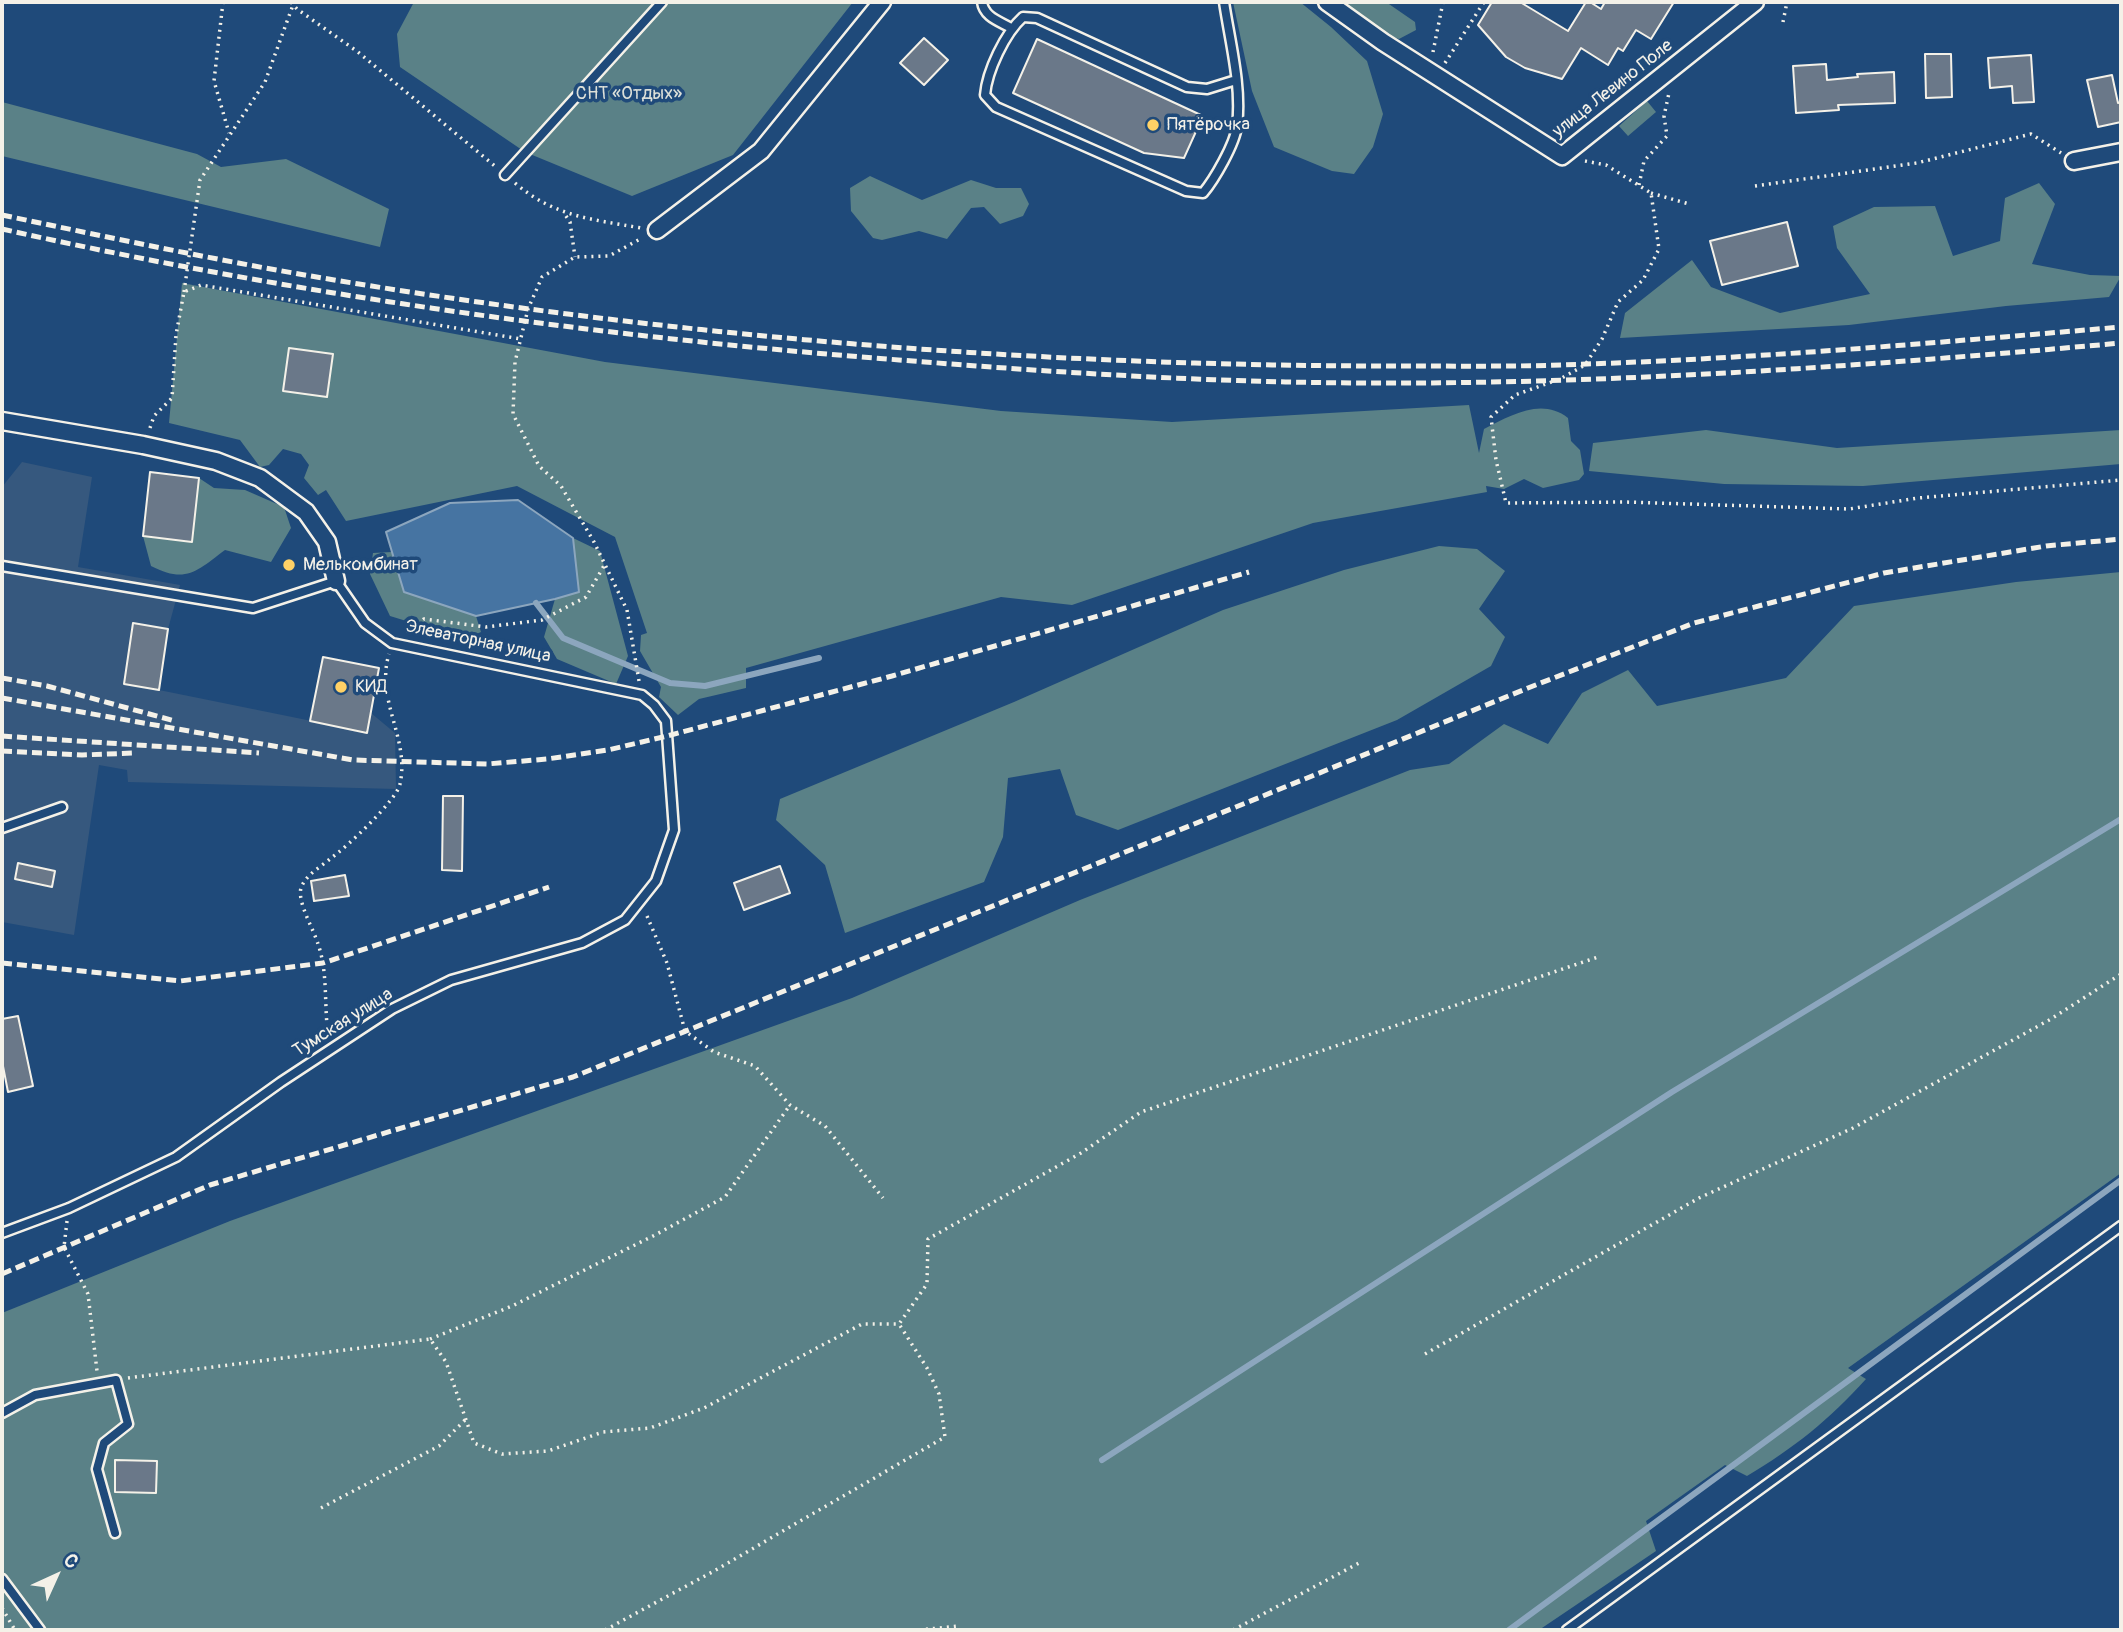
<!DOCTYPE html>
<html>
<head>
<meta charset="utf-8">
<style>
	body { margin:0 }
	#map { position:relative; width:2123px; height:1632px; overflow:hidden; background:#1f4a7a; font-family:Pangolin,sans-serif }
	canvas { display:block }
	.frame { position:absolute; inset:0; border:4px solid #f4f1e8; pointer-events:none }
	.north { position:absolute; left:21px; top:1541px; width:70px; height:70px; -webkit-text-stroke:5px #1f4a7a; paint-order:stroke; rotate:45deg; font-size:19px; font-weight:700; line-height:28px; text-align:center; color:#f4f1e8 }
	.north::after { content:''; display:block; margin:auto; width:24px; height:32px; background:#f4f1e8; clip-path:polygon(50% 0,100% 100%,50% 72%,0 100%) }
</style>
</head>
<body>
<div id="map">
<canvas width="2123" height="1632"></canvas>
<div class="frame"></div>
<div class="north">С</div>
</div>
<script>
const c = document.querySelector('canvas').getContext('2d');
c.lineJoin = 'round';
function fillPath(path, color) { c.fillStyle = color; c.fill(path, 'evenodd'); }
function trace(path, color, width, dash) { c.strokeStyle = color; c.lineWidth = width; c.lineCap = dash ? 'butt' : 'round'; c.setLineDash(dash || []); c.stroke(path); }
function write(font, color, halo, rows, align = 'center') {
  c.font = font + ' Pangolin,sans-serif'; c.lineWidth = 7; c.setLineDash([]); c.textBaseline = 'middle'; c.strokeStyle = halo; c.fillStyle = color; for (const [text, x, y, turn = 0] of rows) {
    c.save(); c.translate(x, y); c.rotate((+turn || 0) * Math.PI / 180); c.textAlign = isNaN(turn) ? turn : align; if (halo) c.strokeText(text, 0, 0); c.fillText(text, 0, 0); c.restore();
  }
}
fillPath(new Path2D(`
	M22 462 92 477 78 567 180 585 168 629 159 690 366 732 371 713 395 733 396 789 128 782 127 770 99 765 74 935 2 922V487Z`), '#36587e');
fillPath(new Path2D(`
	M414 2H853L733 155 632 196 525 152 400 67 397 34Z
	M1233 2H1300L1331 27 1367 61 1383 114 1373 147 1354 174 1332 171 1274 147 1252 91Z
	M1339 2H1386L1415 22 1416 30 1399 39 1382 33Z
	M1647 101 1656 112 1628 136 1619 126Z
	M2 102 197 154 221 167 286 159 389 209 380 247 2 156Z
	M870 176 922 200 971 180 996 188H1021L1029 204 1023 216 1000 224 984 207 971 208 947 239 919 231 882 240 873 238 851 211 850 188Z
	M2039 183 2055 204 2032 264 2090 275 2121 276 2109 297 2006 306 1849 325 1620 338 1625 313 1692 260 1711 287 1780 313 1870 294 1837 248 1833 226 1874 207 1935 206 1953 256 2000 241 2005 198Z
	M182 283 605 362 1001 411 1172 422 1469 405 1479 453 1484 429C1510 416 1541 397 1568 418L1571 441 1580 450 1584 474 1579 480 1543 488 1524 479 1504 489 1486 486 1487 492 1313 523 1072 605 1001 597 746 668V688L699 699 678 715 659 697 661 687 640 651 641 635 647 633 615 537 517 486 346 521 326 490 318 495 304 478 309 465 301 454 283 449 269 465 260 467 240 440 169 423Z
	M1706 430 1837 448 2121 430V464L1863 486 1724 484 1589 471 1593 443Z
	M199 478 214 488 245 490 284 507 291 528 271 562 225 550C197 571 186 584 151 566L143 536 192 542Z
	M573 538 600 551 628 656 616 684 557 659 544 637 555 599 579 591Z
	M1439 546 1477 549 1505 571 1479 609 1505 637 1491 666 1397 720 1118 830 1076 815 1060 769 1008 778 1003 837 984 882 845 933 825 865 776 820 780 799 1014 702 1223 610 1344 570Z
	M392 552 404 592 476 616 481 632 465 639 390 616 370 574 373 553Z
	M2121 572V1173L1848 1368 1866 1379C1829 1420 1794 1448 1747 1476L1725 1465 1646 1521 1656 1551 1539 1630H2V1313L230 1221 852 998 1080 900 1410 770 1449 764 1504 724 1548 744 1582 693 1628 670 1657 706 1786 678 1854 606 2016 582Z`), '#5a8187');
const water = new Path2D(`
	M518 500 573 538 579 592 555 599 476 616 404 592 386 532 450 503Z`);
fillPath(water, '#4674a2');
trace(water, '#8ca6be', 2);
trace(new Path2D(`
	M536 603 563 638 670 683 705 686 819 658
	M1102 1460 1672 1092 2121 819
	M1509 1630 2121 1180`), '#8ca6be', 6);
const building = new Path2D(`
	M1492 2H1520L1568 31 1586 2H1590L1601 9 1605 2H1674L1651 39 1636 30 1623 51 1618 48 1608 65 1581 48 1562 79 1525 68 1506 57 1478 25Z
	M924 38 948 60 924 85 900 63Z
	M1037 39 1203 116 1184 158 1144 153 1013 93Z
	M1925 54H1951L1952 97 1926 98Z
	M2031 55 2034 102 2013 103 2012 86 1990 88 1988 58Z
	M1826 64 1827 80 1858 77 1857 74 1894 72 1895 103 1838 105 1839 110 1796 113 1793 66Z
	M2112 75 2118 103 2121 102V122L2098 127 2087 80Z
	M1787 222 1798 266 1722 285 1710 241Z
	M289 348 333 354 327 397 283 391Z
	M150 472 199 478 192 542 143 536Z
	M133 623 168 629 159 690 124 684Z
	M323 657 379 668 367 733 310 721Z
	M443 796H463L462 871 442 870Z
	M18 863 55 871 52 887 15 879Z
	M780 866 790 893 744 910 734 883Z
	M345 875 349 896 314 901 311 881Z
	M18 1016 33 1086 8 1092 2 1061V1019Z
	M115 1460 157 1461 156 1493 115 1492Z`);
fillPath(building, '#6a7889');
trace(building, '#f4f1e8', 2);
const lane = new Path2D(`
	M982 2C984 17 999 21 1011 28
	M1224 2C1230 42 1242 86 1237 126 1235 144 1214 180 1203 193L1186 191 996 107 985 95C987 71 1005 33 1023 17L1037 18 1187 87 1207 89 1236 80
	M505 175 662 2
	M2 566 253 608 336 581 365 623 392 643 642 695 654 705 666 721 674 830 656 881 625 920 582 943 451 980 392 1009 281 1082 176 1157 69 1208 2 1233
	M2 828 62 807
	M2 1413 35 1395 116 1380 128 1424 104 1443 97 1469 115 1533
	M2 1579 40 1630
	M1567 1630 2121 1226`);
const street = new Path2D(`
	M1327 2 1383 42 1562 156 1755 2
	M2074 161 2121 152
	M657 230 761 151 882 2
	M2 421 143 445 216 461 260 478 306 512 327 542 336 581`);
trace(lane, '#f4f1e8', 13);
trace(street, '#f4f1e8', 21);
trace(new Path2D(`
	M223 2 214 81 229 133
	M291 2 297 9 358 52 496 167
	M1783 22 1787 2
	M1433 52 1443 2
	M1445 63 1484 2
	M1585 161 1606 165 1651 193 1659 249 1643 280 1618 302 1602 339 1585 365 1560 379 1515 395 1491 417 1496 460 1506 503 1625 502 1849 509 1918 498 2121 480
	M515 183C555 217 591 219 641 228
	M1639 185 1644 161 1667 136 1664 116 1669 93
	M1755 186 1917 163 2031 134 2061 153
	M1651 193 1689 204
	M566 216 570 222 575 257
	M184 292 200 180 265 82 293 5
	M150 428 154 416 172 398 176 335 184 292 201 285 521 339
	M406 632 424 619 486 627 542 620 586 597 605 564
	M639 681 627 610 594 542 561 486 539 466 513 414 515 362 528 309 542 277 575 257 609 256 642 238
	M647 916 667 963 685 1031 714 1052 755 1066 790 1105 825 1126 883 1198
	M328 1034C324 1005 328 972 318 944 314 930 297 902 301 888 306 874 321 867 331 858 346 848 397 800 400 784 410 738 375 700 389 654
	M67 1221 64 1247 88 1294 97 1371
	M430 1339 512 1306 655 1235 725 1197 790 1105
	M1425 1354 1699 1198 1853 1128 2051 1019 2121 974
	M128 1378 430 1339 446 1362 474 1443 502 1454 548 1451 603 1432 650 1428 704 1408 862 1324H899L927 1284 928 1239 1081 1153 1141 1112 1598 957
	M321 1508 439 1446 466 1419
	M2 1608 15 1630
	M605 1630 714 1571 945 1437 939 1394 927 1368 899 1324
	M919 1630 959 1626
	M1233 1630 1359 1563`), '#f4f1e8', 3.5, [2, 5]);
trace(lane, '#1f4a7a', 8);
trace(street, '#1f4a7a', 16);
trace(new Path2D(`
	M2 215C121 240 239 265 359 284 701 339 1048 366 1394 366 1458 366 1523 367 1587 364 1765 358 1943 342 2121 327
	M2 229C302 296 606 338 913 361 1037 371 1162 379 1287 382 1566 388 1844 368 2121 343
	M2 678 47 686 175 721
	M2 698 353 760 487 764 547 759 608 750 667 736 892 676 1249 572
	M2 736 259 753
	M2 751 82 755 135 753
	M2 963 180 981 323 963 549 887
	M2 1274 210 1185 573 1077 1528 688 1694 623 1884 573 2046 546 2121 539`), '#f4f1e8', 5, [10, 5]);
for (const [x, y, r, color] of [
	[1153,125,7,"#ffd166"],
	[289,565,7,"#ffd166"],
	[341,687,7,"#ffd166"]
]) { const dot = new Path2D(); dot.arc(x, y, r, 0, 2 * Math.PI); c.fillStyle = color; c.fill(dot); trace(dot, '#1f4a7a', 2.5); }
write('18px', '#f4f1e8', '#1f4a7a', [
	["улица Левино Поле",1613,89,-38],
	["Элеваторная улица",478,642,12],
	["Тумская улица",343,1023,-32]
]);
write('18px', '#dde0d9', '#1f4a7a', [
	["СНТ «Отдых»",629,94]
]);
write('18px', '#f4f1e8', '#1f4a7a', [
	["Пятёрочка",1167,125],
	["Мелькомбинат",303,565],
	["КИД",355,687]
], 'left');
</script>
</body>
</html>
